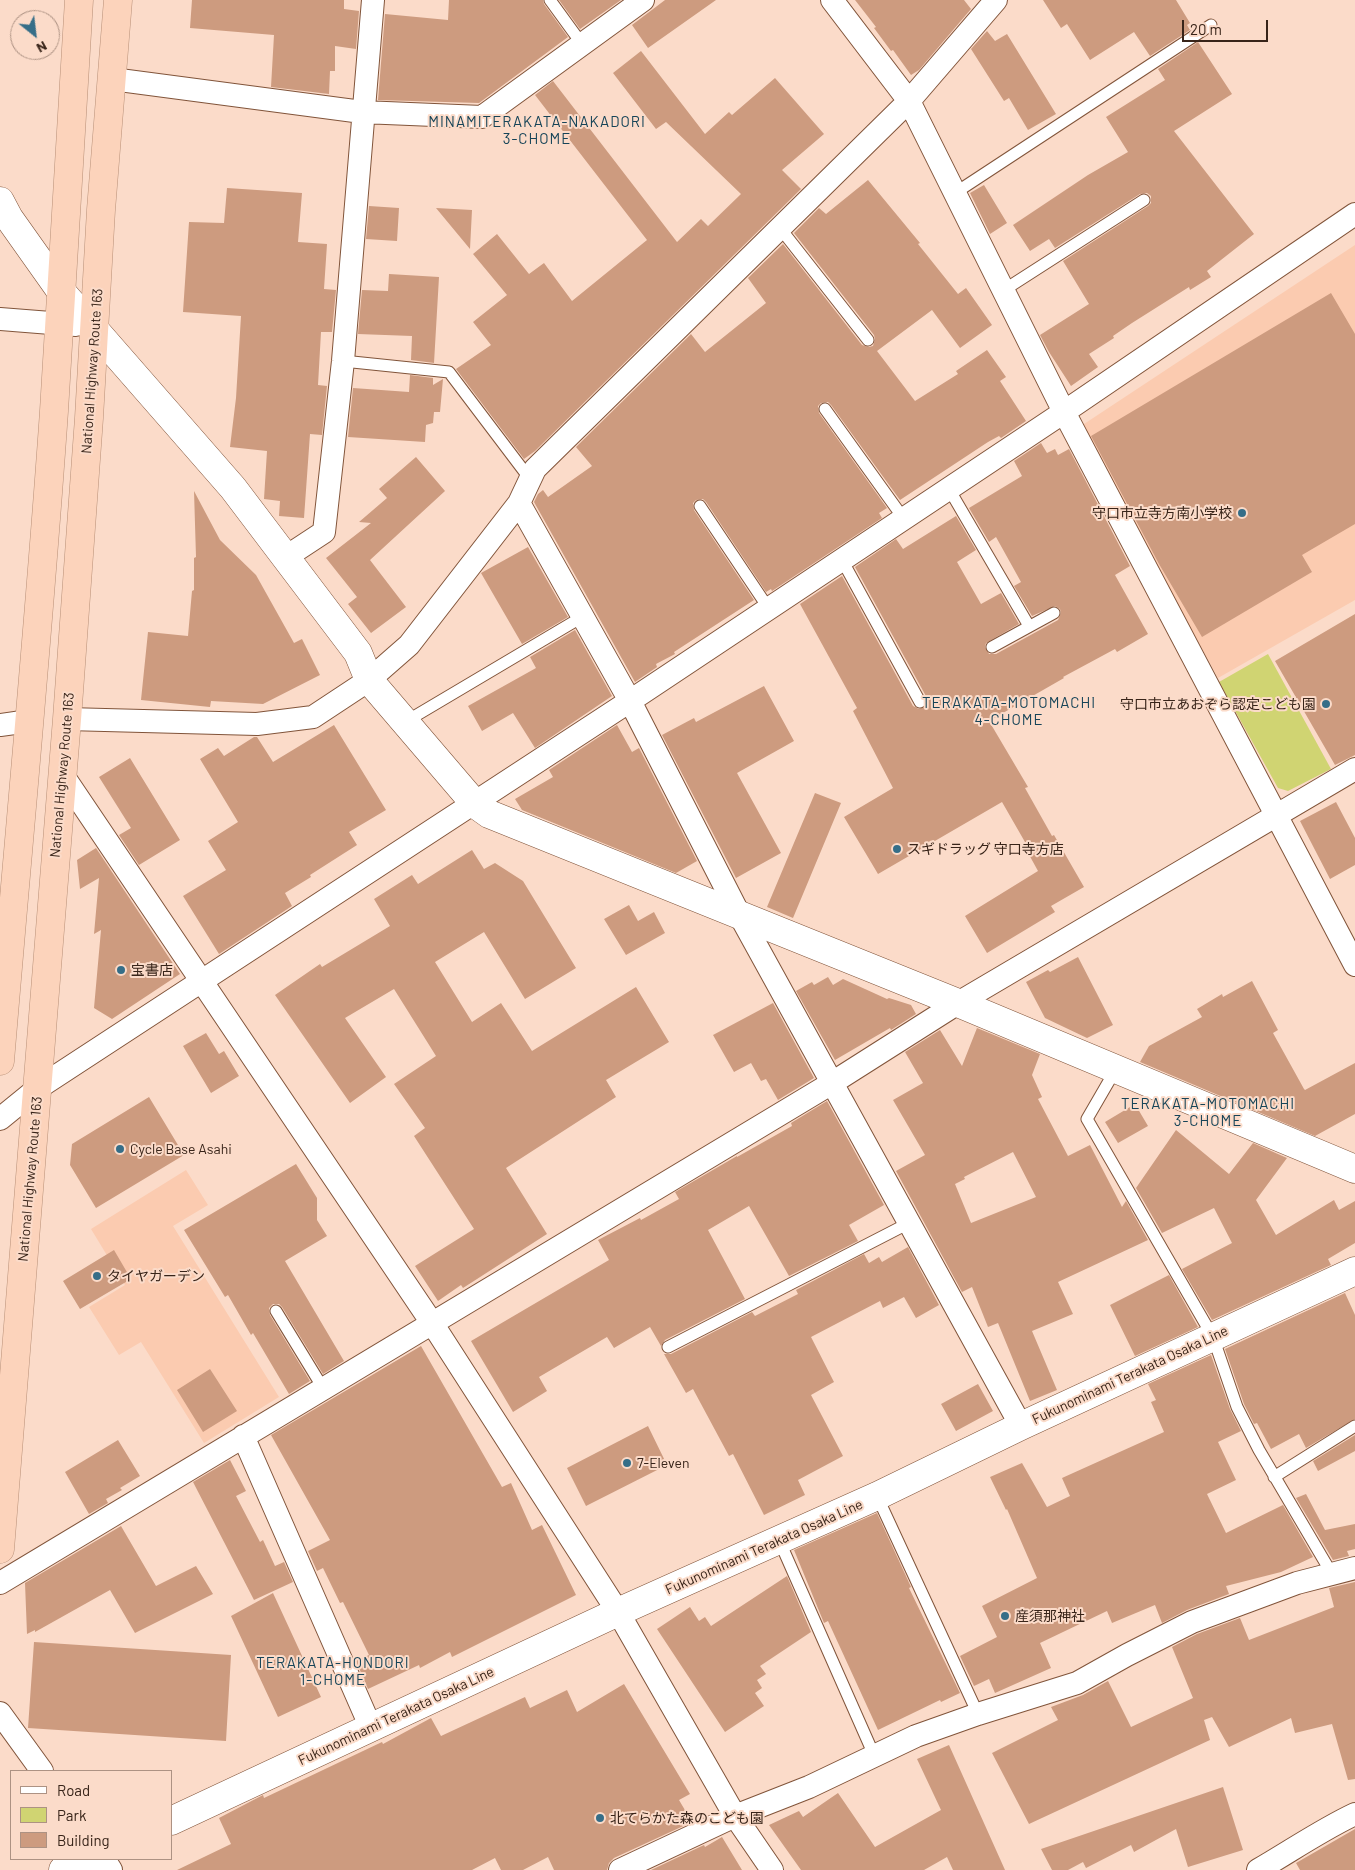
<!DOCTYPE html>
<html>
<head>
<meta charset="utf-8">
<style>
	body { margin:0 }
	#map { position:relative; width:1355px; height:1870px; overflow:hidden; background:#fbdbc9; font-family:Barlow,sans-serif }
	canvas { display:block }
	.legend { position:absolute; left:10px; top:1770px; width:162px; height:90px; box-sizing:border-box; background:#fbdbc9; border:1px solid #ad9283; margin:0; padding:6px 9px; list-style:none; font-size:15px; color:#382419 }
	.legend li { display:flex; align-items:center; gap:10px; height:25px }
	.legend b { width:25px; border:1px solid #ad9283 }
	.north { position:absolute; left:10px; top:10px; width:50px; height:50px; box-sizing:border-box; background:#fbdbc9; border:1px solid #ad9283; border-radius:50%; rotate:151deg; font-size:14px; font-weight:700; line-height:20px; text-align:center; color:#382419 }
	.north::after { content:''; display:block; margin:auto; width:18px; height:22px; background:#366e88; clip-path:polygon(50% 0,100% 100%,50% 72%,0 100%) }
	.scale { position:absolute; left:1182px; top:20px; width:86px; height:22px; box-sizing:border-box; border:2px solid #382419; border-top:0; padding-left:6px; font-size:15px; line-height:18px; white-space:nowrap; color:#382419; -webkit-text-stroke:4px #fbdbc9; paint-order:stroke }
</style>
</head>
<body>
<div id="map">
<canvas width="1355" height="1870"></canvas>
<ul class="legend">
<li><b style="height:6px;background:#fff"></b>Road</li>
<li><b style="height:14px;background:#d0d472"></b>Park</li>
<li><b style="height:14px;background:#cd9b7f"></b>Building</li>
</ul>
<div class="north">N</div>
<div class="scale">20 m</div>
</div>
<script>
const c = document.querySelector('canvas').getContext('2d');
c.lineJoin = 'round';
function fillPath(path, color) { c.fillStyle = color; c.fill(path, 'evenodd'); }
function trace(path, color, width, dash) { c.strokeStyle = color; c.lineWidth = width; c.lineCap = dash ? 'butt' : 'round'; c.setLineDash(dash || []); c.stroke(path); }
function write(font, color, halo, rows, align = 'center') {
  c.font = font + ' Barlow,"Noto Sans JP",sans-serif'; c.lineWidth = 4; c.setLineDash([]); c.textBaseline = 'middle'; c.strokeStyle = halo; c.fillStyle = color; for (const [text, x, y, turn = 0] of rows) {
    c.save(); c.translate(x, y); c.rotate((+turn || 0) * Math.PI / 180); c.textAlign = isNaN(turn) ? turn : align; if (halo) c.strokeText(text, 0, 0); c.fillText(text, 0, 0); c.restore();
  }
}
fillPath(new Path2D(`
	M1355 245V600L1218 678 1081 426Z
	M186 1170 208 1205 173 1226 279 1397 204 1443 141 1342 119 1355 89 1307 125 1285 91 1229Z`), '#fbcbb0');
fillPath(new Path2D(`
	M1268 654 1331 769 1288 791 1278 788 1219 682Z`), '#d0d472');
fillPath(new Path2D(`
	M192 0H344V9L359 11 356 49 335 46V71H330L329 94 271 87 274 35 190 28Z
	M449 0H543L544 4 568 37 479 103 378 100 385 14 448 20Z
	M559 0H621L580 29Z
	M665 0H716L648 48 632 25Z
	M855 0H964L971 9 919 70 911 75 893 50 891 51 874 28 876 27Z
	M1043 0H1176L1190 23 1187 25 1190 30 1150 56 1134 32 1090 60 1067 24 1061 28Z
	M987 31 995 41 1007 34 1056 114 1028 130 1009 98 1004 101 971 49Z
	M1198 42 1232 94 1174 131 1254 234 1207 271 1211 277 1190 290 1189 287 1132 323 1113 336 1114 338 1089 354 1098 367 1071 386 1049 352 1040 335 1089 304 1063 261 1148 206 1151 203V196L1147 193 1140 194 1055 248 1049 239 1030 251 1013 225 1088 175 1128 152 1106 117 1165 80 1158 69Z
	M641 51 705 134 729 112 732 115 775 78 824 134 782 170 801 189 535 451 524 459 456 369 491 345 473 322 507 295 473 254 497 234 529 274 544 263 572 301 647 240 535 95 553 81 677 242 701 219 708 226 741 194 666 122 656 129 613 73Z
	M868 180 920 243 918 244 958 294 966 288 992 325 960 348 932 310 877 351 915 401 958 374 956 371 987 350 1006 377 1000 381 1026 421 1001 438 999 436 988 442 900 500 831 405 828 402 821 403 818 406 819 413 887 508 879 513 882 518 772 591 771 589 766 592 706 502 703 499 696 500 693 503 694 510 754 600 674 652 675 654 656 664 657 667 635 682 534 502 538 494 543 490 548 497 592 466 576 447 691 334 705 352 766 303 748 278 783 244 862 345 869 347 873 346 875 339 874 335 794 233 819 208 826 214Z
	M984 185 1007 223 990 234 970 193Z
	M227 188 302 193 298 242 327 244 324 289 336 290 332 332H321L318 385 327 386 322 435 310 434 304 518 279 516 280 501 264 499 267 451 230 447 236 398 241 316 183 312 189 222 224 223Z
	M369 206 399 208 397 241 366 239Z
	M436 208 472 210 470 249Z
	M389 274 439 277 434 363 411 360 412 336 358 334 362 290 388 291Z
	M1331 293 1355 334V524L1302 555 1312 572 1202 637 1159 564 1091 436Z
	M410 375 433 378V385L443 379 440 412H434L433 423 426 425 425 442 348 437 353 388 409 392Z
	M1041 443 1047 453 1055 449 1058 455 1069 449 1130 566 1115 575 1148 634 1117 652 1115 649 1063 677 1064 678 989 721 1028 787 1025 788 1052 836 1054 835 1084 887 1051 906 1055 912 987 953 965 916 1038 871 1027 851 1029 849 1002 802 878 874 844 817 893 788 853 711 857 708 800 604 842 576 913 706 919 709 926 706 927 698 855 567 896 539 903 549 956 516 976 550 957 562 981 604 1001 593 1019 624 986 643 985 647 989 654H996L1058 620 1061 613 1060 609 1055 606 1032 616 1014 586 1021 582 996 537 989 542 969 508 1022 476 1014 461Z
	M416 457 445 491 370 560 406 607 371 633 348 604 357 597 326 558 371 523 359 522 387 498 379 489Z
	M194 491 220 540 256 575 294 643 302 639 320 675 263 704 211 701 210 707 141 700 148 632 188 636 192 591 194 590V558L196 557Z
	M528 547 568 617 522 644 481 573Z
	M1355 614V755L1335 765 1275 661Z
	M575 630 612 696 535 748 513 713 482 731 468 706 536 668 530 657Z
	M764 686 794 741 737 773 781 853 736 878 662 735 694 718 696 722Z
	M334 725 386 810 349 832 357 845 310 875 311 877 285 893 292 906 219 954 183 896 226 870 208 841 238 822 200 759 218 748 224 756 254 737H257L273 762Z
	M617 725 632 752 639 748 697 861 676 873 522 810 515 799 553 777 549 770Z
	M130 758 180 840 139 865 119 835 131 828 99 777Z
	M815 793 841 803 793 918 767 907Z
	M1336 802 1355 838V865L1330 879 1300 821Z
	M96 848 180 974 112 1019 94 1008 101 930 94 934 99 878 80 889 77 860Z
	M472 850 484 869 495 863 523 881 576 968 525 999 484 932 435 962 472 1022 501 1003 532 1051 636 987 669 1042 606 1080 616 1097 506 1168 547 1234 463 1288 461 1285 438 1301 415 1266 474 1229 414 1136 425 1128 394 1084 436 1056 394 989 345 1018 386 1077 350 1103 275 995 320 964 322 967 390 926 374 899 412 875 418 884Z
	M629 905 638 921 654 912 665 933 626 955 604 919Z
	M1078 957 1113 1025 1087 1038 1045 1018 1026 982 1048 970 1050 972Z
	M828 977 833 985 843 979 887 999 889 998 911 1005 916 1014 891 1030 890 1028 835 1060 796 991 812 982 814 985Z
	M1252 981 1278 1030 1273 1033 1304 1089 1305 1090 1355 1063V1114L1315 1136 1140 1062 1149 1046 1202 1017 1197 1009 1222 994 1223 997Z
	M773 1003 814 1078 778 1100 766 1079 761 1081 751 1063 734 1072 713 1035Z
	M977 1028 1040 1054 1032 1075 1042 1097 1038 1099 1068 1156 1090 1145 1122 1207 1126 1201 1148 1240 1058 1282 1073 1314 1032 1331 1057 1390 1030 1401 998 1323 988 1327 972 1287 962 1292 896 1171 925 1155 893 1100 923 1083 905 1052 940 1030 962 1066ZM1013 1152 1036 1197 971 1223 955 1184 965 1179 964 1177Z
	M206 1033 219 1054 224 1051 239 1076 211 1093 183 1046Z
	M149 1097 184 1155 96 1208 70 1165 72 1144Z
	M827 1101 884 1205 849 1225 858 1241 789 1276 749 1206 708 1230 745 1299 665 1340 661 1346 650 1327 614 1348 607 1337 539 1377 547 1391 513 1412 471 1341 609 1260 598 1240 640 1218 641 1220 679 1199 675 1192 737 1156V1157L792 1126 791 1123Z
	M1135 1104 1148 1126 1118 1143 1105 1122Z
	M1176 1130 1229 1174 1253 1143 1287 1158 1256 1200 1276 1235 1334 1200 1339 1210 1355 1201V1243L1328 1259 1331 1265 1212 1320 1182 1269 1232 1243 1214 1208 1162 1233 1136 1188Z
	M296 1164 317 1198V1220L327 1236 285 1261 344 1361 323 1374 282 1307 279 1304H273L269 1308 270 1315 310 1381 289 1394 253 1333 251 1335 228 1295 225 1297 184 1230Z
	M908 1247 939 1305 916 1318 904 1297 883 1308 880 1301 811 1337 834 1382 811 1395 843 1456 798 1480 805 1495 764 1515 733 1454 729 1456 693 1389 686 1393 664 1354H671L752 1312 755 1316 798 1294 796 1290 864 1254 869 1263 879 1257 882 1262Z
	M114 1250 131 1279 80 1309 63 1281Z
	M1169 1275 1198 1327 1135 1356 1110 1305Z
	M1345 1293 1355 1315V1419L1306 1448 1299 1434 1271 1449 1257 1423 1254 1424 1244 1404 1225 1349Z
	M421 1346 502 1487 511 1483 532 1530 542 1525 576 1595 452 1657 450 1652 420 1668 419 1665 368 1689 356 1661 369 1655 343 1602 340 1603 323 1568 317 1571 308 1551 330 1540 271 1435Z
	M1211 1355 1230 1409 1241 1431 1218 1442 1236 1480 1207 1494 1226 1533 1283 1505 1313 1557 1281 1572 1226 1586 1229 1594 1187 1610 1162 1623 1155 1605 1112 1623 1107 1611 1040 1643 1051 1668 995 1693 989 1679 974 1686 960 1656 997 1637 982 1606 1037 1578 1007 1509 1006 1510 990 1477 1022 1463 1047 1507 1070 1496 1062 1478 1164 1432 1151 1402 1156 1400 1148 1384Z
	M210 1369 237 1411 203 1432 177 1390Z
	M978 1384 993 1411 956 1431 941 1404Z
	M648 1426 667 1465 586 1506 567 1468Z
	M1355 1435V1451L1318 1471 1313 1461Z
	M118 1440 140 1476 120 1488 122 1490 106 1499 108 1503 89 1514 65 1472Z
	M230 1460 246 1491 236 1496 260 1542 263 1540 275 1566 284 1562 293 1582 254 1600 193 1482Z
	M1306 1494 1325 1530 1355 1524V1549L1347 1551 1349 1556 1333 1560 1296 1498Z
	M877 1513 911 1587 909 1588 960 1693 941 1702 940 1700 878 1730 828 1621 824 1623 794 1550Z
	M121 1526 156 1586 196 1566 213 1594 135 1633 110 1590 35 1632V1630L27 1634 25 1583Z
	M787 1576 811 1632 760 1666 766 1674 757 1680 762 1688 755 1693 764 1706 725 1732 657 1629 690 1607 699 1621 705 1617 711 1626Z
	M1355 1582V1779L1348 1780 1332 1724 1295 1733 1291 1718 1229 1747 1212 1717 1204 1720 1210 1740 1029 1824 992 1753 1058 1720 1051 1707 1083 1695 1108 1681 1131 1727 1193 1698 1172 1647 1197 1634 1240 1618 1249 1640 1334 1607 1329 1588Z
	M273 1593 321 1697 278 1717 231 1616Z
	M34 1642 231 1655 226 1741 28 1728Z
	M624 1684 690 1794 679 1800 692 1822 614 1858 609 1863 607 1870H554L548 1857 523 1870H501L495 1858 472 1870H177L231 1844 219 1818 263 1795 264 1798 382 1742 383 1744 431 1718 441 1736 525 1697 530 1708 567 1690 577 1712Z
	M949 1745 1005 1870H953L947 1857 924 1870H801L769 1825 799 1811 803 1817 838 1793 875 1847 941 1810 917 1759Z
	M1223 1787 1243 1850 1188 1867 1176 1829 1134 1852 1131 1845 1086 1868 1083 1862 1068 1870H1052L1041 1849Z
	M1355 1829V1870H1300L1296 1863Z
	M722 1837 742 1870H651L704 1845 705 1847Z`), '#cd9b7f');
const service = new Path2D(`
	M550 0 582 44
	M955 193 1211 25
	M780 228 868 340
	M1004 290 1144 200
	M343 361 449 372 530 479
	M825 409 904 519
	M949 489 1029 626
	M700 506 769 609
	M842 560 920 702
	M992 647 1054 613
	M405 722 582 617
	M1116 1069 1087 1119 1213 1337 1237 1407 1259 1450 1332 1574
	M276 1311 323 1388
	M668 1347 909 1223
	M1274 1477 1355 1426
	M877 1496 978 1714
	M779 1540 874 1755`);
const minor = new Path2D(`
	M832 0 909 101 1064 412 1355 965
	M112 79 362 112 482 117 643 0
	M0 319 76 325
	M519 503 630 701 739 914 1021 1426
	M286 557 324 532 343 361 373 0
	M67 719 257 724 313 717 369 680 409 645 519 503 535 469 909 101 996 0
	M0 725 29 721
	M62 774 432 1323 618 1612 735 1816 772 1870
	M0 1119 38 1088 630 701 1064 412 1355 214
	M243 1436 371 1728
	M0 1583 832 1083 958 1003 1355 769
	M0 1713 42 1771
	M104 1859 111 1870
	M620 1870 735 1816 809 1787 916 1736 978 1714 1077 1683 1127 1655 1192 1622 1297 1583 1355 1568
	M1258 1870C1291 1851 1321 1830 1355 1814`);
const tertiary = new Path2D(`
	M0 201 9 218 60 290 233 488 358 653 369 680 475 804 489 814 958 1003 1355 1169`);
const secondary = new Path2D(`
	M171 1821 618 1612 877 1496 1021 1426 1355 1271
	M63 1870 90 1859`);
const trunk = new Path2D(`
	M0 1061C18 845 39 628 54 411 62 274 70 137 79 0
	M0 1549 67 719 89 418 101 210 118 0`);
trace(service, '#81543a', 13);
trace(minor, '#81543a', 24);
trace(tertiary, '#81543a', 29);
trace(secondary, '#81543a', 29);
trace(trunk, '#b78f77', 29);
trace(service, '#fff', 11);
trace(minor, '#fff', 22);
trace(tertiary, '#fff', 28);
trace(secondary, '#fff', 28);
trace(trunk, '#fcd3bb', 28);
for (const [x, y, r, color] of [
	[1242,513,5,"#366e88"],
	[1326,704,5,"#366e88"],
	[897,849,5,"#366e88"],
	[121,970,5,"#366e88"],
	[120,1149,5,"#366e88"],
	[97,1276,5,"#366e88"],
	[627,1463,5,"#366e88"],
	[1005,1616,5,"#366e88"],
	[600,1818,5,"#366e88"]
]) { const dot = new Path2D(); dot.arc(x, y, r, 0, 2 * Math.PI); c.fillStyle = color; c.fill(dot); trace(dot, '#fbdbc9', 2); }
write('14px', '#382419', '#fbdbc9', [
	["National Highway Route 163",92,371,-86],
	["National Highway Route 163",62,775,-85],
	["National Highway Route 163",30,1179,-85],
	["Fukunominami Terakata Osaka Line",1130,1375,-25],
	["Fukunominami Terakata Osaka Line",764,1547,-24],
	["Fukunominami Terakata Osaka Line",396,1716,-25]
]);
write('14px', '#382419', '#fbdbc9', [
	["守口市立寺方南小学校",1232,513,"right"],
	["守口市立あおぞら認定こども園",1316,704,"right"],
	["スギドラッグ 守口寺方店",907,849],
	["宝書店",131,970],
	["Cycle Base Asahi",130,1149],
	["タイヤガーデン",107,1276],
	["7-Eleven",637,1463],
	["産須那神社",1015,1616],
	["北てらかた森のこども園",610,1818]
], 'left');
c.letterSpacing = '1px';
write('15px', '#164458', '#fbdbc9', [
	["MINAMITERAKATA-NAKADORI",537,122],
	["3-CHOME",537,139],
	["TERAKATA-MOTOMACHI",1009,703],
	["4-CHOME",1009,720],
	["TERAKATA-MOTOMACHI",1208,1104],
	["3-CHOME",1208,1121],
	["TERAKATA-HONDORI",333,1663],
	["1-CHOME",333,1680]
]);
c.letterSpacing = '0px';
</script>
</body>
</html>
